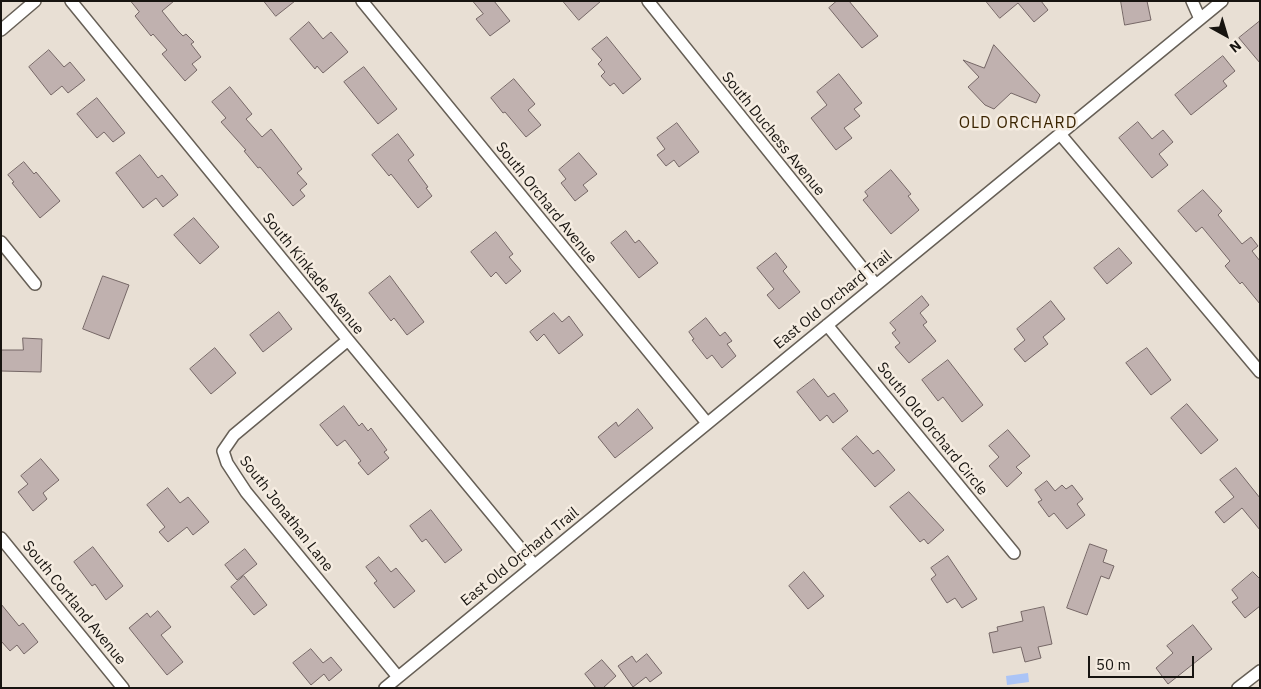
<!DOCTYPE html>
<html>
<head>
<meta charset="utf-8">
<style>
	body { margin:0 }
	#map { position:relative; width:1261px; height:689px; overflow:hidden; background:#e8dfd4; font-family:"IBM Plex Sans",sans-serif }
	canvas { display:block }
	.frame { position:absolute; inset:0; border:2px solid #171410; pointer-events:none }
	.north { position:absolute; left:1201px; top:10px; width:50px; height:50px; -webkit-text-stroke:4px #f5ece1; paint-order:stroke; rotate:141deg; font-size:14px; font-weight:700; line-height:20px; text-align:center; color:#171410 }
	.north::after { content:''; display:block; margin:auto; width:18px; height:22px; background:#171410; clip-path:polygon(50% 0,100% 100%,50% 72%,0 100%) }
	.scale { position:absolute; left:1088px; top:656px; width:106px; height:22px; box-sizing:border-box; border:2px solid #171410; border-top:0; padding-left:6px; font-size:15px; line-height:18px; white-space:nowrap; color:#171410; -webkit-text-stroke:4px #f5ece1; paint-order:stroke }
</style>
</head>
<body>
<div id="map">
<canvas width="1261" height="689"></canvas>
<div class="frame"></div>
<div class="north">N</div>
<div class="scale">50 m</div>
</div>
<script>
const c = document.querySelector('canvas').getContext('2d');
c.lineJoin = 'round';
function fillPath(path, color) { c.fillStyle = color; c.fill(path, 'evenodd'); }
function trace(path, color, width, dash) { c.strokeStyle = color; c.lineWidth = width; c.lineCap = dash ? 'butt' : 'round'; c.setLineDash(dash || []); c.stroke(path); }
function write(font, color, halo, rows, align = 'center') {
  c.font = font + ' "IBM Plex Sans",sans-serif'; c.lineWidth = 5; c.setLineDash([]); c.textBaseline = 'middle'; c.strokeStyle = halo; c.fillStyle = color; for (const [text, x, y, turn = 0] of rows) {
    c.save(); c.translate(x, y); c.rotate((+turn || 0) * Math.PI / 180); c.textAlign = isNaN(turn) ? turn : align; if (halo) c.strokeText(text, 0, 0); c.fillText(text, 0, 0); c.restore();
  }
}
fillPath(new Path2D(`
	M1028 673 1029 682 1007 685 1006 676Z`), '#abc4f6');
const building = new Path2D(`
	M131 1H174L162 11 178 31 183 36 186 34 194 42 191 44 201 57 192 64 197 70 185 81 162 54 167 50 153 34 151 36 135 16 139 12Z
	M264 1H295L276 16Z
	M473 1H494L510 21 490 36 476 19 483 14Z
	M563 1H601L579 20Z
	M837 1H849L878 36 862 48 829 8Z
	M986 1H1041L1048 10 1034 22 1018 3 1000 18Z
	M1121 1H1147L1151 20 1125 25Z
	M1260 21V63L1239 38Z
	M309 22 323 39 331 32 348 52 323 73 317 66 315 69 290 39Z
	M607 37 641 79 623 94 614 83 610 86 601 76 605 72 598 64 602 60 592 49Z
	M994 45 1040 95 1036 103 1011 93 994 109 985 105 968 87 979 77 963 60 984 68Z
	M49 50 64 67 70 62 85 80 68 93 62 86 51 95 29 67Z
	M1223 56 1235 71 1223 81 1227 86 1191 115 1175 95Z
	M364 67 397 109 378 124 344 82Z
	M839 74 862 103 854 109 860 116 844 128 852 138 836 150 811 118 827 105 817 92Z
	M514 79 535 104 528 110 541 125 526 137 505 112 503 113 491 98Z
	M230 87 252 114 246 119 262 137 271 129 302 169 297 173 307 184 300 190 305 196 293 206 260 167 258 168 244 151 246 150 221 122 226 118 212 102Z
	M97 98 125 133 113 142 104 132 97 138 77 114Z
	M1138 122 1152 139 1163 130 1173 142 1159 154 1168 165 1152 178 1119 138Z
	M677 123 699 152 679 167 674 160 666 166 657 155 665 149 657 138Z
	M398 134 414 155 408 160 428 187 426 188 432 196 418 208 391 174 389 176 372 155Z
	M579 153 597 174 583 185 588 191 575 201 561 183 566 179 559 170Z
	M140 155 158 178 162 175 178 195 163 207 156 198 143 208 116 173Z
	M24 162 34 174 36 172 60 201 40 218 12 183 14 182 8 175Z
	M891 170 911 194 908 196 919 210 891 234 863 200 868 196 865 192Z
	M1203 190 1222 211 1218 215 1242 244 1251 237 1258 246 1252 251 1260 261V304L1242 282 1240 284 1225 266 1230 261 1202 227 1196 232 1178 211Z
	M194 218 219 247 200 264 174 235Z
	M626 231 635 243 639 240 658 263 639 278 611 243Z
	M496 232 513 254 509 257 521 271 506 284 496 272 491 277 471 252Z
	M1119 248 1132 263 1107 284 1094 268Z
	M776 253 787 267 783 271 800 292 779 309 767 295 774 289 757 268Z
	M103 276 129 285 109 339 83 329Z
	M390 276 424 322 407 335 394 318 391 321 369 293Z
	M922 296 929 305 920 313 927 322 923 325 936 341 909 363 895 347 900 343 892 333 896 330 890 323Z
	M1051 301 1065 319 1043 337 1048 344 1025 362 1014 349 1025 340 1017 329Z
	M279 312 292 329 263 352 250 335Z
	M554 313 562 322 569 316 583 335 559 354 544 334 537 341 530 332Z
	M706 318 720 336 725 332 732 341 727 344 736 356 722 368 712 355 707 359 692 340 694 339 689 332Z
	M23 338 42 339 41 372 1 371V350H23Z
	M215 348 236 373 211 394 190 369Z
	M1147 348 1171 380 1151 395 1126 363Z
	M948 360 983 405 962 422 943 397 938 401 922 380Z
	M814 379 828 397 834 393 848 411 833 423 827 415 820 421 797 392Z
	M1187 404 1218 440 1201 454 1171 418Z
	M344 406 359 426 362 423 368 431 371 428 387 450 384 452 389 458 368 475 358 463 361 461 345 440 337 446 320 425Z
	M638 409 653 428 615 458 598 437 616 422 618 426Z
	M1008 430 1030 456 1016 467 1022 473 1007 487 989 466 999 457 989 446Z
	M857 436 873 454 878 450 895 470 875 487 842 449Z
	M41 459 59 480 43 493 47 499 33 511 18 492 28 484 21 476Z
	M1236 468 1260 498V530L1242 508 1224 523 1215 512 1234 497 1220 480Z
	M1047 481 1055 491 1062 485 1066 489 1072 485 1083 499 1077 504 1085 515 1067 529 1054 513 1049 517 1038 502 1042 500 1035 490Z
	M168 488 180 503 188 497 209 522 193 535 187 527 168 542 159 532 165 527 147 505Z
	M909 492 944 530 928 544 924 539 920 542 890 507Z
	M431 510 462 550 445 563 426 539 422 542 410 526Z
	M1090 544 1107 550 1103 562 1114 566 1109 579 1101 576 1087 615 1067 608Z
	M93 547 123 586 106 600 95 584 92 586 74 562Z
	M245 549 257 564 237 580 225 565Z
	M948 556 977 599 962 608 955 598 947 603 931 579 936 575 931 568Z
	M379 557 391 572 396 568 415 591 394 608 374 583 377 581 366 567Z
	M804 572 824 596 808 609 789 586Z
	M1253 572 1260 579V606L1245 618 1232 602 1238 598 1232 590Z
	M244 576 267 605 254 615 231 587Z
	M1 604 19 626 23 623 38 642 24 654 17 645 10 651 1 641Z
	M1044 607 1052 644 1038 647 1041 658 1025 662 1021 647 993 653 989 633 998 631 997 627 1023 621 1021 612Z
	M158 611 171 627 161 635 183 662 167 675 129 628 147 613 150 617Z
	M1193 625 1212 649 1168 684 1156 668 1173 653 1167 646Z
	M311 649 323 663 331 657 342 670 329 681 324 674 311 685 293 663Z
	M647 654 662 673 650 682 646 677 633 687 618 666 632 656 636 662Z
	M602 660 616 676 603 688H596L585 674Z`);
fillPath(building, '#c0b1af');
trace(building, '#756766', 1);
const minor = new Path2D(`
	M71 1 348 340 534 565
	M362 1 707 423
	M648 1 876 285
	M1192 1 1200 19
	M1 30 35 1
	M1060 134 1222 1
	M1 242 35 284
	M827 325 1014 553
	M348 340 234 435 223 451 227 463 246 492 398 677
	M1 538 123 688
	M385 688 1060 134 1260 372
	M1238 688 1260 671`);
trace(minor, '#665f56', 14);
trace(minor, '#fff', 11);
write('15px', '#171410', '#f5ece1', [
	["South Duchess Avenue",773,134,51],
	["South Orchard Avenue",546,203,51],
	["South Kinkade Avenue",313,274,51],
	["East Old Orchard Trail",833,300,-39],
	["South Old Orchard Circle",932,429,51],
	["South Jonathan Lane",286,514,52],
	["East Old Orchard Trail",520,557,-39],
	["South Cortland Avenue",74,603,51]
]);
c.letterSpacing = '1px';
write('16px', '#3b2400', '#f5ece1', [
	["OLD ORCHARD",1018,123]
]);
c.letterSpacing = '0px';
</script>
</body>
</html>
